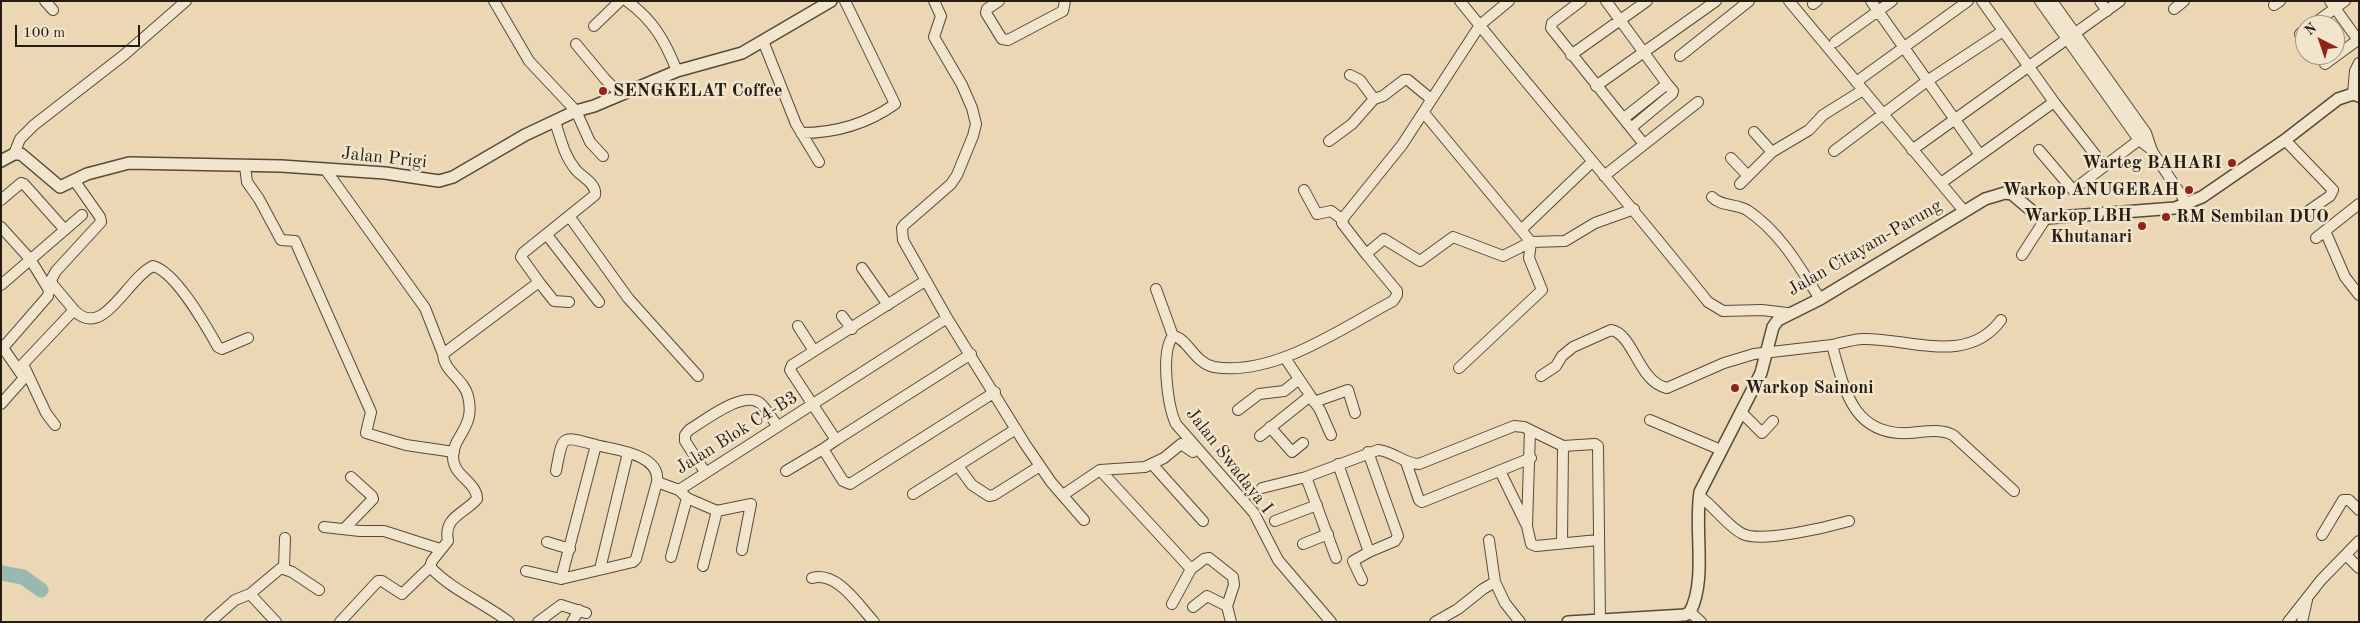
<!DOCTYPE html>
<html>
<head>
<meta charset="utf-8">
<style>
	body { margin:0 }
	#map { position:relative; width:2360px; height:623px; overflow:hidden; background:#ebd7b3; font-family:"Old Standard TT",serif }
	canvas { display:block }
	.frame { position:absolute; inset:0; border:2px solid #251c13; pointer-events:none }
	.north { position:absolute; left:2295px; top:15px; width:50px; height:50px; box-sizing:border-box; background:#f2e5ce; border:1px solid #a09583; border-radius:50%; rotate:319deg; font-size:14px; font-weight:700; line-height:20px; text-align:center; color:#251c13 }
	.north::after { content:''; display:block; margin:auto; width:18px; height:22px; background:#8f2418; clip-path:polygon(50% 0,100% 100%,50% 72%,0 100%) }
	.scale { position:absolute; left:15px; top:25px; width:125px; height:22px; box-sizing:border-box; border:2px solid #251c13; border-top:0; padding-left:6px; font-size:15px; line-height:18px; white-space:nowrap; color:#251c13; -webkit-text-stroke:4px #f2e5ce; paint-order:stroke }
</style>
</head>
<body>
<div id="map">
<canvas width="2360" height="623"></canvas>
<div class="frame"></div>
<div class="north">N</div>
<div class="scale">100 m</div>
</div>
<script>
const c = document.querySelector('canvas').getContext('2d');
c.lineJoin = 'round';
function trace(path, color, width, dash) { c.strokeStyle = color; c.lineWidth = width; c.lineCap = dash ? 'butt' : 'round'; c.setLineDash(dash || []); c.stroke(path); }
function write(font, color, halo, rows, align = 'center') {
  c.font = font + ' "Old Standard TT",serif'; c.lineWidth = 5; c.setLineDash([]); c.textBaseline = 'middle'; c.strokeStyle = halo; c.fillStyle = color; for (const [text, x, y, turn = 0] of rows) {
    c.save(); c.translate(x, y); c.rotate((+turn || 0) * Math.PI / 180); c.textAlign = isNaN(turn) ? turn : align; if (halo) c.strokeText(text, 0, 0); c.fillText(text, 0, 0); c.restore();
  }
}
trace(new Path2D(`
	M1 573 23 577 41 590`), '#98b9af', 15);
const minor = new Path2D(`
	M45 1 53 10
	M494 1 529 61 576 111 590 142 603 156
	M627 1C654 21 665 41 677 71
	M934 1 941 16 934 37 962 85 972 108 976 124 973 136 957 175 951 184 904 225 902 228 903 240 947 318 1025 444 1051 482 1084 520
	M999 1 987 9 986 13 1002 39 1008 40 1063 11 1065 1
	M1460 1C1541 102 1627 200 1708 302L1723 311 1762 310 1787 313
	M1509 1 1480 25 1402 145 1344 217 1342 223 1366 254 1384 239 1420 261 1453 237 1503 256 1531 242
	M1581 1 1552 23 1551 28 1643 143
	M1606 1 1667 84 1624 118
	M1789 1 1964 211
	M1871 1 1980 155
	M1982 1 2054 102 2104 166
	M2040 1 2139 140 2152 150
	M2052 1 2146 133 2152 151 2187 204
	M2100 1 2107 11
	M2330 1 2358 40
	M1813 4 1817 1
	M2274 5 2280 1
	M2174 9 2184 1
	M2312 25 2345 1
	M594 26 620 1
	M2300 34 2305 30
	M763 41 796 124 819 162
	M1835 42 1892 1
	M576 44 605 79 621 95
	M1571 55 1647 1
	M1680 56 1749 1
	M2325 64 2359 39
	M1350 75 1360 80 1374 99
	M1856 82 1968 1
	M1596 86 1716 1
	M2353 94 2355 71 2359 63
	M1424 113 1521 230
	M1631 128 1672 94 1673 91 1667 84
	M1754 132 1772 152
	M801 133C836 133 867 124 895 104L845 1
	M2285 140 2333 190 2330 196 2304 214
	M1329 141 1352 124 1374 99 1383 96 1404 80H1408L1431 99
	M1912 150 2120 1
	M2039 150 2073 190 2139 140
	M1834 151 1927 81 2003 31
	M14 154 20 139 34 125 124 55 186 1
	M1731 158 1748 176
	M1592 162 1521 230 1531 242 1565 241 1595 223 1634 209
	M245 166 247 182 259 199 281 240 295 241 371 412 366 433 406 445 454 452
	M325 169 425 308 443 354
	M1604 176 1698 102
	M1941 183 2054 102
	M1740 184 1772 152 1809 130 1823 115 1863 90
	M1304 190 1317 214 1331 211 1343 220
	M1712 197C1722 207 1735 203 1747 210 1780 232 1799 266 1820 299
	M1 200 21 183 24 184 65 230
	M569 216 628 298 698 376
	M1 227 30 259 49 290 48 296 1 350
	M2325 231 2345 277 2359 295
	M547 235 599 302
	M2316 238 2359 204
	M2022 255 2046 218
	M862 268 888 305
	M925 281 792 365 790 370 836 440 971 354
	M539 282 554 301 569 302
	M1 285 82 215
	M1156 289 1173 336
	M74 310C103 341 127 278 153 266 176 272 206 326 218 347L222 349 248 338
	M842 316 852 329
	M798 326 814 351
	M1 345 24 378 1 404
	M1832 345C1842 343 1853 339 1863 339 1910 338 1967 366 2001 320
	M1285 358 1320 410 1331 435
	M1459 368 1542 290 1529 258 1531 242
	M1541 376 1556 366 1562 356 1573 347 1611 330C1634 334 1638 382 1667 388L1724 363 1754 354 1832 345C1844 388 1852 436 1909 433 1925 432 1939 428 1953 435L2014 491
	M1314 402 1348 390 1355 413
	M1238 410 1259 394 1284 391 1299 379
	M1741 412 1762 433 1773 421
	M1650 420 1721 450
	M55 425 46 413 23 364 74 310 53 285 51 280 56 271 101 222 100 217 74 180
	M1270 427 1292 452 1303 443
	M1530 430 1527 526 1531 544 1536 546 1598 540
	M1260 436 1310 396
	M836 440 823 449 843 481 850 484 995 392
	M1368 452 1398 536 1395 541 1369 552
	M1406 462 1419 500 1422 502 1531 458
	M1152 464 1203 521
	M1338 464 1369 552 1353 561 1362 580
	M958 466 972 485 989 496 994 495 1040 466
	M1100 470 1191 569 1204 559 1209 558 1233 577 1234 585 1227 606 1231 622
	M556 471C563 435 560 435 596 445
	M786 471 823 449
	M1500 471 1526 524
	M705 472 685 441V435L689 430C704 421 743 390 760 403 766 408 772 419 777 425
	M1306 477 1336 558
	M1262 488 1306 477 1378 450C1393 451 1404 464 1419 464L1514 426 1524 427 1563 446 1595 444 1598 446 1600 620
	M679 490 947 318
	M913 494 1016 429
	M1063 495 1100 470 1145 467 1164 458 1181 444 1193 452
	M1699 496C1714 506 1728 527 1743 534 1762 543 1828 527 1849 521
	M1275 521 1317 505
	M324 527 360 531H384L440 549
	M344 529 373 499 372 496 351 477
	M2322 535 2343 500H2349L2359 510
	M1489 540 1495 582
	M547 542 570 549
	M1562 543 1563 446
	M1303 544 1328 534
	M2346 555 2359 568
	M671 557 687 498
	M703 566 717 511
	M284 568 285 538
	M600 569 628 453
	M526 571 561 579 633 562 636 559 657 482
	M812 578C838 571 859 606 874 622
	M561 579 596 445C615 450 661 454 657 482L679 490 687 498 717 511 751 504 742 550
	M250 594 281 568 292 572 319 590
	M1172 604 1191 569
	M1193 607 1207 596 1227 606
	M1690 612 1701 622
	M210 622 235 600 250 594 276 622
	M340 622 378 581H382L402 594 430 567
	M509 622C483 602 453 591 430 567L432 561 448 541C443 517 464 514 477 499 477 482 453 476 453 457 453 435 476 428 468 396 464 379 444 372 443 354L539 282 521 257 523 253 595 195C597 184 582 177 576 170 564 156 561 139 555 122
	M538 622 561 605 586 613
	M572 622 579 610
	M1331 622 1278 560 1254 513 1176 424C1168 407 1160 352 1173 336 1188 338 1194 363 1214 367 1274 377 1342 328 1393 301L1397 295V291L1366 254
	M1435 622 1458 609 1483 589 1495 582 1505 603 1520 622
	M2288 622 2321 580 2359 541
	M2302 622 2307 600`);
const tertiary = new Path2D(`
	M1 161 14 154H21L60 187 87 174 129 163 281 166 385 173 439 181 453 177 525 135 576 111 594 106 677 71 742 53 831 1
	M1568 622 1685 615 1690 612C1707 579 1694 530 1700 492L1761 373 1773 327 1778 320 1820 299 1985 199 2005 193 2012 194 2032 211 2046 218 2175 208 2202 197 2285 140 2338 99 2353 94 2359 96`);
trace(minor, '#564b3b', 12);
trace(tertiary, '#564b3b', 14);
trace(minor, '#f2e5ce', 10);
trace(tertiary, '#f2e5ce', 11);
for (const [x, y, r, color] of [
	[603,91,5,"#8f2418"],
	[2232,163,5,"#8f2418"],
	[2189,190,5,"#8f2418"],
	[2166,217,5,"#8f2418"],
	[2142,226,5,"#8f2418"],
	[1735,388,5,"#8f2418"]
]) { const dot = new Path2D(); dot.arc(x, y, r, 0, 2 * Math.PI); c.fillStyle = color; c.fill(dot); trace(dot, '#f2e5ce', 2); }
write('bold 18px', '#251c13', '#f2e5ce', [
	["SENGKELAT Coffee",613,91],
	["Warteg BAHARI",2222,163,"right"],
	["Warkop ANUGERAH",2179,190,"right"],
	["Warkop LBH",2132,216,"right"],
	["Khutanari",2132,237,"right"],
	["RM Sembilan DUO",2176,217],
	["Warkop Sainoni",1745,388]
], 'left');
write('18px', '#251c13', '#f2e5ce', [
	["Jalan Prigi",384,158,6],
	["Jalan Citayam-Parung",1865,248,-30],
	["Jalan Blok C4-B3",737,433,-32],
	["Jalan Swadaya I",1229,461,52]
]);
</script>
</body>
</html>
